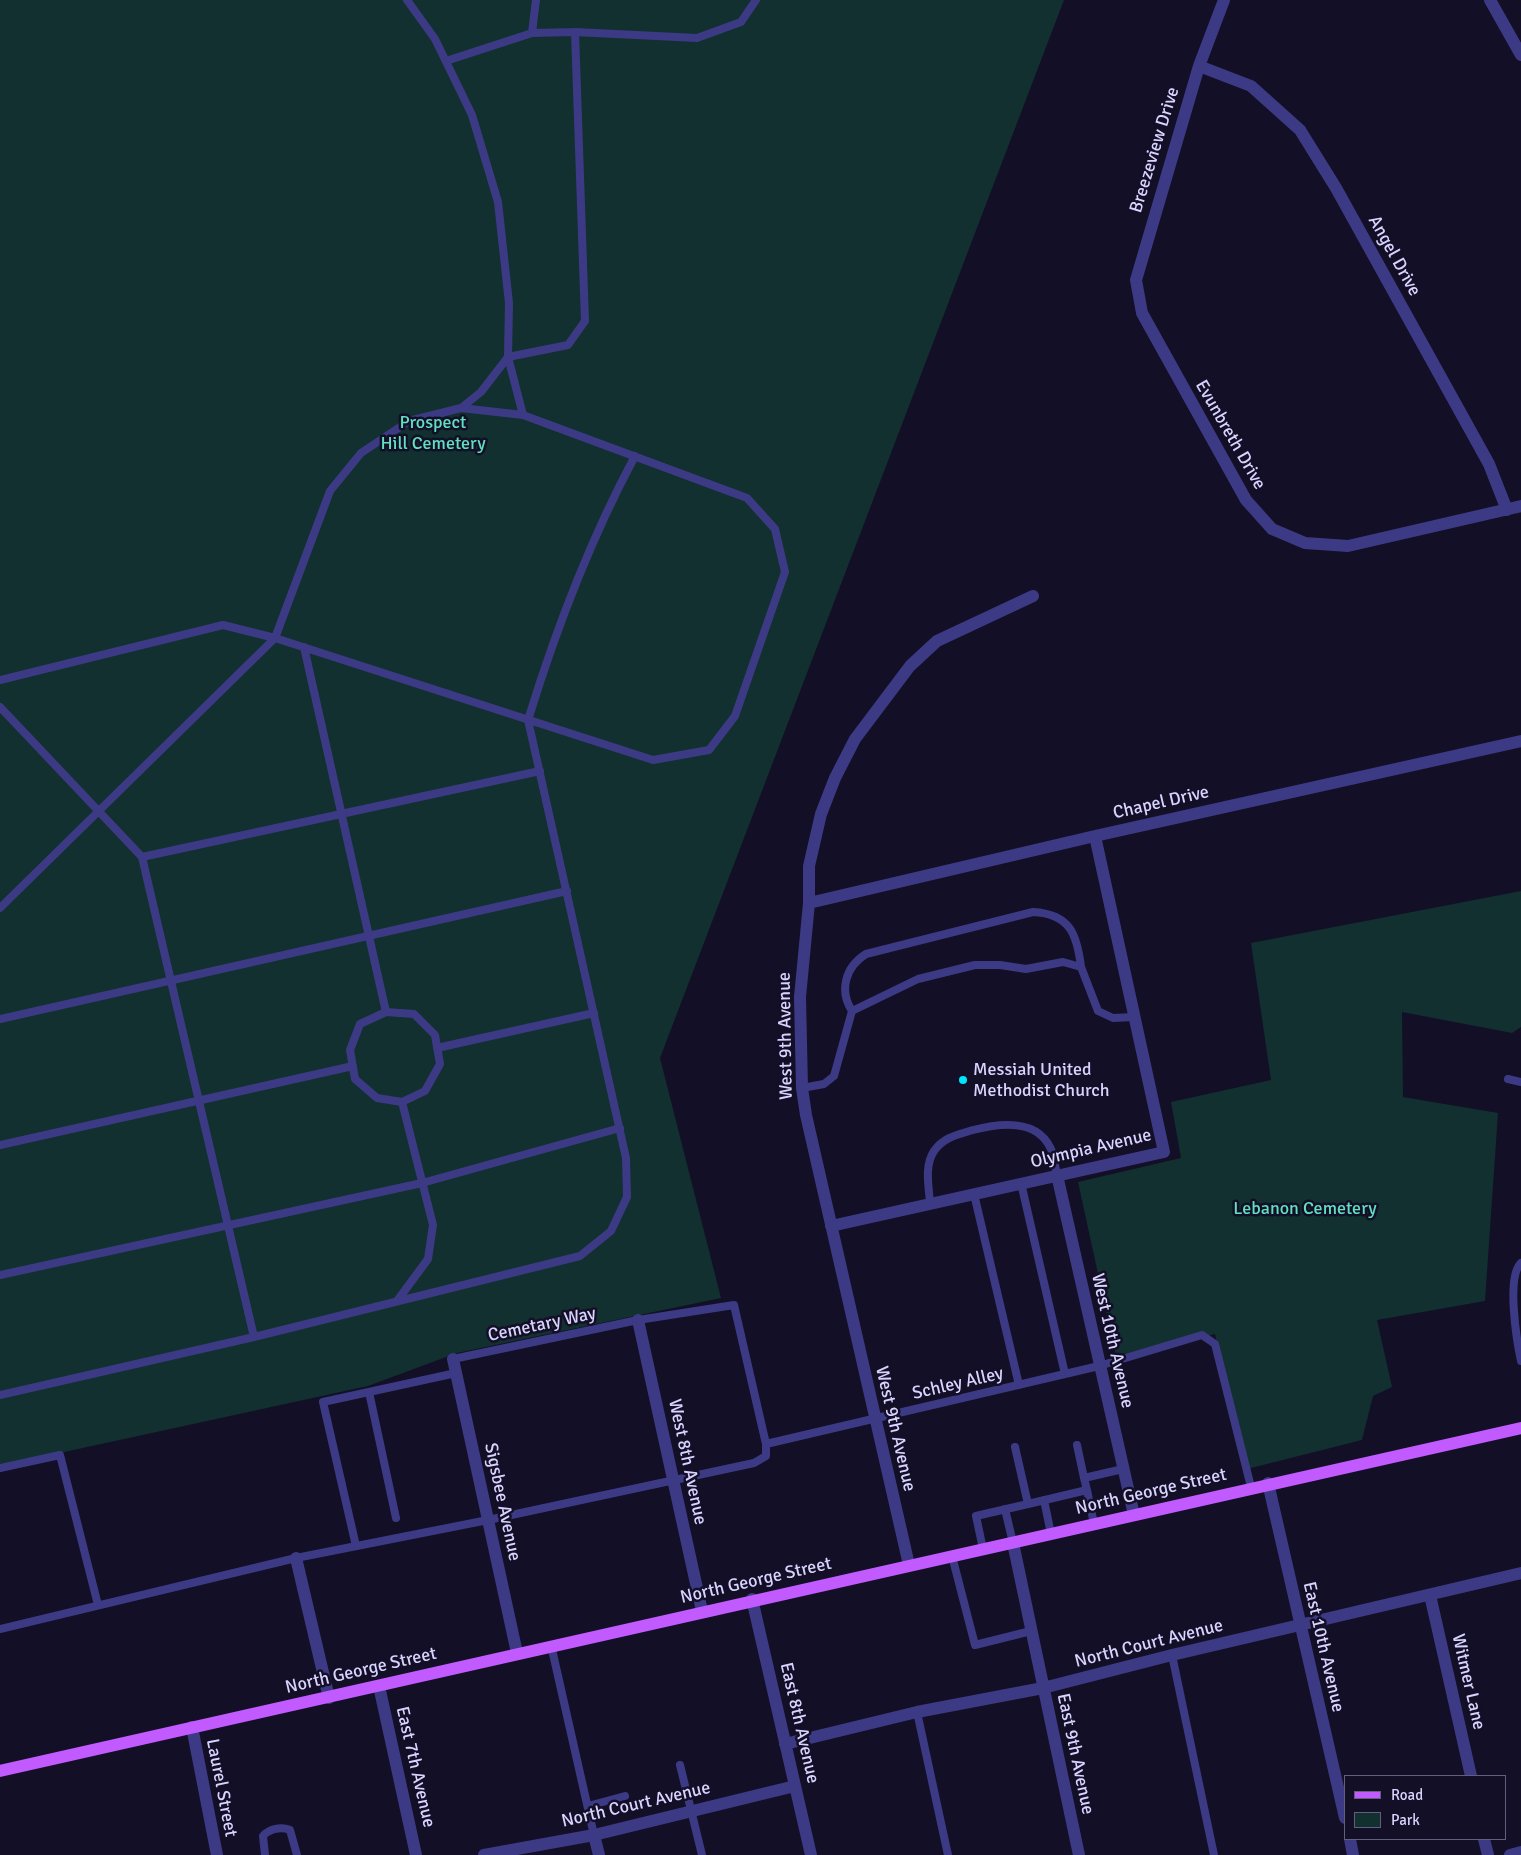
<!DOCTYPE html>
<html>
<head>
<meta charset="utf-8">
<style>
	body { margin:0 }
	#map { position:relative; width:1521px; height:1855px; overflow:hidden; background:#130f26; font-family:Signika,sans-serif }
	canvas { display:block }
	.legend { position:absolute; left:1344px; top:1775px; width:162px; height:65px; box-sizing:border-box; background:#130f26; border:1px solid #625e7d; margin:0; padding:6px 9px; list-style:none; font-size:15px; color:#d9d4ff }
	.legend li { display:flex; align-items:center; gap:10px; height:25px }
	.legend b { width:25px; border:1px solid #625e7d }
</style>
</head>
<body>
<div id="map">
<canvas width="1521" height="1855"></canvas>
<ul class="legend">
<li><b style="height:6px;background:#c25bff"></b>Road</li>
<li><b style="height:14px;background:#12302f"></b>Park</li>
</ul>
</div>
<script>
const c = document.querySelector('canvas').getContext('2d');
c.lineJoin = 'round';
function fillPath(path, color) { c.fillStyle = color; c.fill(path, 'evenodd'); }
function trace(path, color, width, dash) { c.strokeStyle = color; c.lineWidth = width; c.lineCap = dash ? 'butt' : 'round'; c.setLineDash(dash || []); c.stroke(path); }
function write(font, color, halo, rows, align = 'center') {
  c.font = font + ' Signika,sans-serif'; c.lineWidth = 5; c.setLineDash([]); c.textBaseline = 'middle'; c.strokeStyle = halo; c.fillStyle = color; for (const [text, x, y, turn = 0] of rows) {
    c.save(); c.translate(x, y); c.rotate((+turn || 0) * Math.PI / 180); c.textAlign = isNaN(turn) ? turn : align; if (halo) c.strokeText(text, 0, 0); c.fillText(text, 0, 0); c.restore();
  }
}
fillPath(new Path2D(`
	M0 0H1064L660 1058 721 1298 457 1353 368 1386 0 1466Z
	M1521 891V1027L1512 1033 1402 1012 1403 1097 1498 1113 1485 1301 1377 1320 1392 1387 1373 1396 1362 1440 1247 1469 1215 1334 1117 1361 1078 1182 1181 1158 1171 1102 1271 1080 1251 943Z`), '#12302f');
trace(new Path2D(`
	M407 0 435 39 472 115 498 202 509 303 508 357 481 392 461 408 409 421 361 453 330 491 275 638 653 760 709 750 735 716 785 572 775 529 747 498 523 415 461 408
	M575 32 697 38 741 22 756 0
	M532 33 536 0
	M446 61 532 33 575 32 585 321 568 345 508 357 523 415
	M304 647 386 1012 414 1014 435 1035 440 1064 425 1091 402 1102 377 1098 355 1079 350 1050 360 1024 386 1012
	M0 680 223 625 275 638 0 908
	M0 707 142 857 254 1337
	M142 857 540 771
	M852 1011C839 991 845 967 866 954L1033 912C1070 914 1077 934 1081 967
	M0 1019 567 891
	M437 1048 594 1013
	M1508 1079 1521 1082
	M802 1088 824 1084 834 1076 852 1011 918 979 975 965H1000L1026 969 1063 962 1081 967 1098 1011 1113 1018 1134 1017
	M0 1145 353 1066
	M1021 1183 1065 1374
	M974 1194 1019 1385
	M930 1203C929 1187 924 1166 934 1151 944 1137 957 1135 973 1130 1000 1123 1037 1118 1051 1149 1054 1157 1055 1167 1057 1175
	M1521 1263C1506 1277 1517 1342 1521 1361
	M0 1275 422 1183 620 1128
	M397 1301 428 1259 433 1225 402 1102
	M369 1392 396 1518
	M0 1395 254 1337 580 1256 611 1231 627 1197 626 1158 528 720C556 629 590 540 635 456
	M766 1444 1099 1366 1202 1335 1215 1344 1251 1487
	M1077 1445 1084 1478 1123 1469
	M1015 1447 1028 1504 1087 1490 1084 1478
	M0 1468 60 1455 98 1605
	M1087 1490 1094 1524
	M1044 1500 1051 1534
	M1005 1509 1013 1543
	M356 1546 323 1402 456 1373
	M983 1549 976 1516 1028 1504
	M952 1556 975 1645 1031 1631
	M0 1629 296 1558 488 1520 754 1463 766 1456V1444L734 1305 638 1320 453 1359
	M551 1645 594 1835
	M1172 1655 1214 1855
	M917 1712 948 1855
	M680 1765 702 1855
	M588 1806 625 1796
	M265 1855 263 1836C269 1829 281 1826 290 1830L297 1855`), '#3d3a85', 8);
trace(new Path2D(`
	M1224 0 1199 66 1136 280 1142 313 1246 500 1272 529 1305 543 1348 546 1521 506
	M1490 0 1521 55
	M1199 66 1251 86 1300 130 1336 188 1489 464 1507 510
	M809 903 1095 836 1521 741
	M1057 1175 1134 1515
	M831 1226 1164 1152 1095 836
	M638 1320 702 1611
	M453 1359 517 1653
	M1268 1483 1345 1818
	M1013 1543 1079 1855
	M296 1558 329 1698
	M909 1565 806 1115 802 1088 800 997 809 903V866L821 814 835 778 855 739 910 666 937 641 1033 596
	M1430 1595 1471 1776
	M752 1599 811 1855
	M379 1686 416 1855
	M192 1727 217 1855
	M785 1744 917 1712 1043 1688 1172 1655 1521 1573
	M594 1835 599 1855
	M1350 1839 1353 1855
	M1484 1839 1488 1855
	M484 1855 594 1835 795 1786
	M1510 1855 1521 1852`), '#3d3a85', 12);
trace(new Path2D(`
	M0 1771 1521 1428`), '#c25bff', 12);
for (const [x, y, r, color] of [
	[963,1080,5,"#00e5ff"]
]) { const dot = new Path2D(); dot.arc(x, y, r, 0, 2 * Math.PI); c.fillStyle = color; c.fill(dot); trace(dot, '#130f26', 2); }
write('18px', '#d9d4ff', '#130f26', [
	["Breezeview Drive",1155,150,-73],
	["Angel Drive",1394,256,61],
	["Evunbreth Drive",1230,435,60],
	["Chapel Drive",1161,803,-13],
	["West 9th Avenue",786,1036,-91],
	["Olympia Avenue",1091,1149,-13],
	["Cemetary Way",542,1325,-12],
	["West 10th Avenue",1112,1341,77],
	["Schley Alley",958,1384,-13],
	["West 9th Avenue",895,1429,77],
	["West 8th Avenue",687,1462,78],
	["North George Street",1151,1492,-13],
	["Sigsbee Avenue",502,1502,78],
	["North George Street",756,1581,-13],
	["North Court Avenue",1149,1644,-14],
	["East 10th Avenue",1323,1647,77],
	["North George Street",361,1671,-13],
	["Witmer Lane",1468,1682,77],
	["East 8th Avenue",799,1723,77],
	["East 9th Avenue",1075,1754,78],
	["East 7th Avenue",415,1767,77],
	["Laurel Street",221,1788,79],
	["North Court Avenue",636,1805,-13]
]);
write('18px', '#5fe0c0', '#130f26', [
	["Prospect",433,423],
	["Hill Cemetery",433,444],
	["Lebanon Cemetery",1305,1209]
]);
write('18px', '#d9d4ff', '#130f26', [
	["Messiah United",973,1070],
	["Methodist Church",973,1091]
], 'left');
</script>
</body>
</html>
